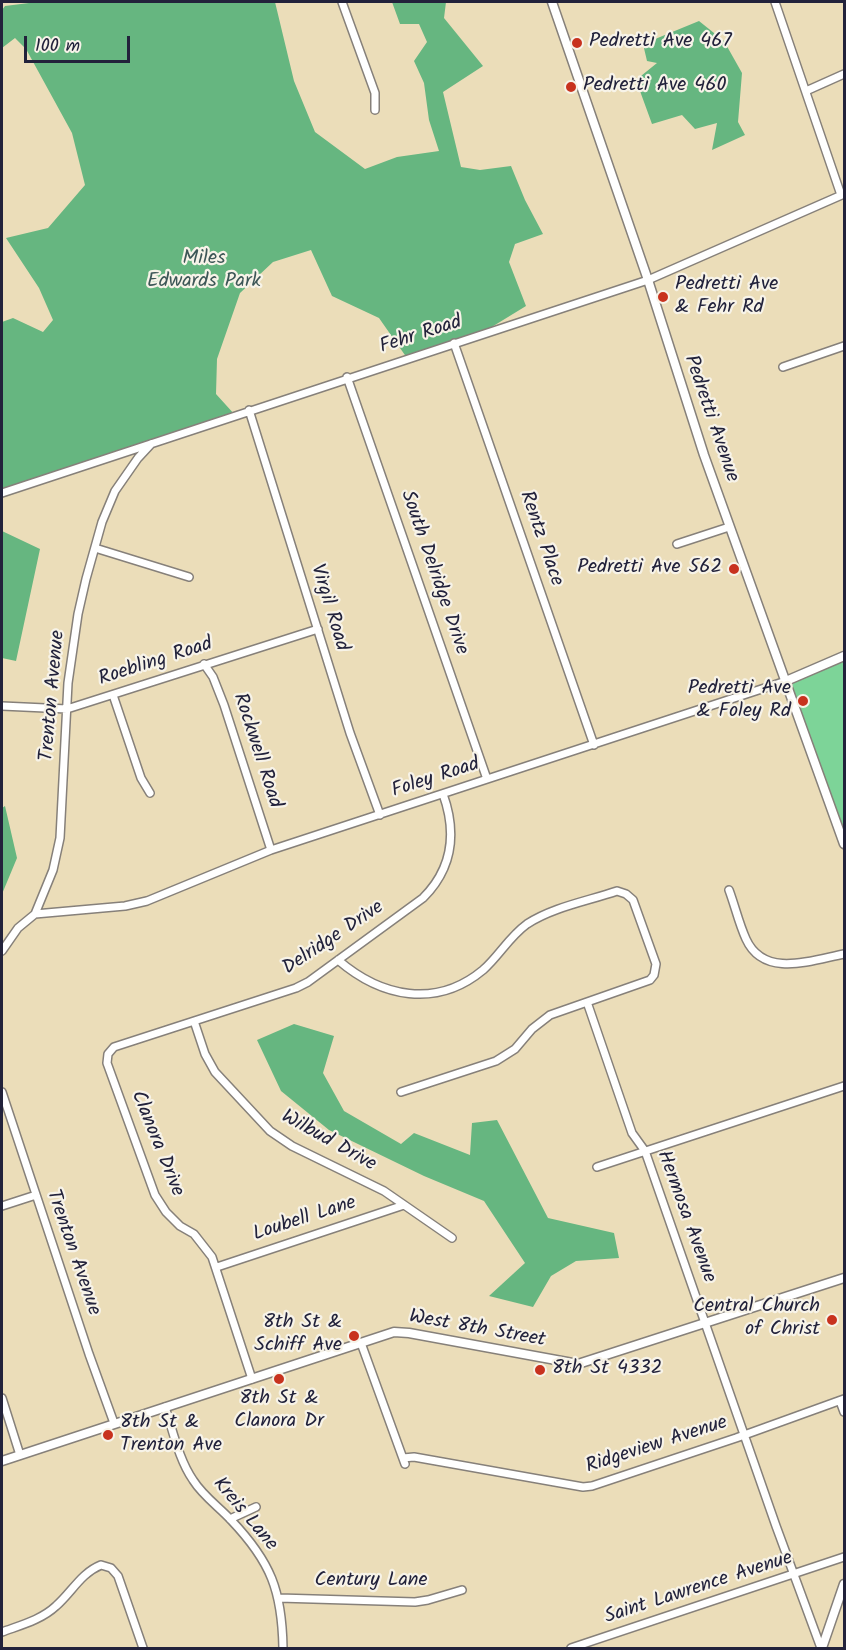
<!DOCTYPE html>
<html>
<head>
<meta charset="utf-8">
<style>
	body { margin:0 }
	#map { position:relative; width:846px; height:1650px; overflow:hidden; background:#ebddb9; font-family:Kalam,sans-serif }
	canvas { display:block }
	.frame { position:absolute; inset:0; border:3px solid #22223b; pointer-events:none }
	.scale { position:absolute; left:24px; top:36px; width:106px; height:27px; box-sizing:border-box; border:3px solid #22223b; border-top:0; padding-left:8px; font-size:18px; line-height:21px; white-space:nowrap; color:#22223b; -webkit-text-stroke:4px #f7f3e8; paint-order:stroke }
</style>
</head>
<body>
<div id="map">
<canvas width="846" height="1650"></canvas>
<div class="frame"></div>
<div class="scale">100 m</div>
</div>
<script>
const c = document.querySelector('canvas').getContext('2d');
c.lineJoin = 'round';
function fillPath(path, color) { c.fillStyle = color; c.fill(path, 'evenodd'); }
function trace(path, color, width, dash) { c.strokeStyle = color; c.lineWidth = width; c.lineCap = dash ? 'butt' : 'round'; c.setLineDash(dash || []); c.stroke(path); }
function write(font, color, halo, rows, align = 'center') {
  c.font = font + ' Kalam,sans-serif'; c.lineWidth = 4.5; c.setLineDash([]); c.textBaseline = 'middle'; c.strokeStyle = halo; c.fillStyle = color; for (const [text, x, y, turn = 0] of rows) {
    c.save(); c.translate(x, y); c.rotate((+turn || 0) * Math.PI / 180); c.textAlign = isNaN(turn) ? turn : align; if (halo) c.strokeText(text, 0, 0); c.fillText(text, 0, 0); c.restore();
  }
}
fillPath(new Path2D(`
	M844 656V844L786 681Z`), '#7dd498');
fillPath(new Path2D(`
	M37 2H275L294 81 315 132 365 169 397 157 439 151 429 120 424 83 414 61 427 42 419 24H400L392 2H446L444 18 483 66 443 92 461 167 480 170 511 166 525 200 543 234 515 244 509 262 526 306 477 336 407 358 379 318 332 296 311 250 273 262 240 293 217 359 216 394 235 415 3 492 2 489V322L13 318 43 332 53 320 39 288 6 238 48 228 85 185 72 133 26 49 15 38 2 48V10L5 6Z
	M699 21 724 41 742 73 738 122 745 135 712 150 717 123 695 129 682 115 652 124 636 80 657 63 647 61 643 44Z
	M2 531 40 549 16 661 2 658Z
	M5 806 17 858 2 894V808Z
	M294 1024 334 1036 323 1073 344 1111 401 1144 414 1133 470 1155 472 1123 497 1120 548 1218 614 1233 619 1258 576 1261 551 1276 533 1307 489 1296 525 1263 484 1201 424 1176 329 1130 281 1091 257 1040Z`), '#66b680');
const minor = new Path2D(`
	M342 2 375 93V110
	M775 2 841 195
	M806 91 844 74
	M454 343 594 745
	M783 367 844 346
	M347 377 487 779
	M249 410 350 733 380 815
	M2 493 648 280 844 194
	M677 544 729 527
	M95 548 189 577
	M204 664 213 677 224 705 271 850
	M113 695 141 778 150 793
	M2 706 67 709 318 629
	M729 890C735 906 739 924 746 939 764 979 813 960 844 954
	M35 914 125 906 147 901 271 850 786 681
	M2 951 18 928 35 914 53 870 60 838 68 683 78 614 86 579 102 522 115 491 138 458 151 444
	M338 960C381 997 436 1009 483 970 499 956 509 937 527 924 553 907 588 901 617 891L626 894 633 900 656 964 654 975 650 980 550 1015 532 1029 515 1049 496 1061 401 1092
	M587 1002 632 1133 645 1151 776 1526 821 1648
	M194 1021 205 1054 215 1072 270 1131 292 1146 384 1191 452 1238
	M2 1092 89 1354 114 1423
	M597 1167 844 1086
	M2 1206 36 1195
	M217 1267 404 1205
	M361 1343 405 1464
	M252 1379 212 1257 194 1234 180 1226 166 1212 155 1195 107 1063 108 1054 114 1047 296 988 308 982 423 898C453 868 457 833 443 794
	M2 1398 20 1455
	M840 1401 844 1412
	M165 1407C173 1431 179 1460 193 1480 203 1496 219 1507 231 1520 271 1562 282 1591 283 1648
	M403 1458 414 1457 583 1487 592 1486 736 1438 844 1399
	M230 1519 256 1507
	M279 1598 415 1602 428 1600 462 1590
	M2 1632C21 1625 41 1620 56 1606 72 1592 81 1573 101 1565L111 1568 118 1576 143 1648
	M571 1648 844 1557`);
const tertiary = new Path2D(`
	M552 2 648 280 704 455 844 844
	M786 681 844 656
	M2 1461 394 1332 409 1333 578 1364 844 1278
	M822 1648 844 1584`);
trace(minor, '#86807a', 10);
trace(tertiary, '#86807a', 11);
trace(minor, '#fff', 7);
trace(tertiary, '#fff', 8);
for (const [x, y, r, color] of [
	[577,43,6,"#c8321e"],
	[571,87,6,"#c8321e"],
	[663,297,6,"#c8321e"],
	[734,569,6,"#c8321e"],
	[803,701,6,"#c8321e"],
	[832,1320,6,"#c8321e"],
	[354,1336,6,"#c8321e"],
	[540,1370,6,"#c8321e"],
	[279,1379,6,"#c8321e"],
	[108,1435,6,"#c8321e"]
]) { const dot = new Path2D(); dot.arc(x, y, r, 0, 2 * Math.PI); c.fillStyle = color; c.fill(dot); trace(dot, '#f7f3e8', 2); }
write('20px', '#22223b', '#f7f3e8', [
	["Pedretti Ave 467",589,43],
	["Pedretti Ave 460",583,87],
	["Pedretti Ave",675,286],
	["& Fehr Rd",675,309],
	["Pedretti Ave 562",722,569,"right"],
	["Pedretti Ave",791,690,"right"],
	["& Foley Rd",791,713,"right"],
	["Central Church",820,1308,"right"],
	["of Christ",820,1331,"right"],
	["8th St &",342,1324,"right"],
	["Schiff Ave",342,1347,"right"],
	["8th St 4332",552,1370],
	["8th St &",279,1400,"center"],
	["Clanora Dr",279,1423,"center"],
	["8th St &",120,1424],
	["Trenton Ave",120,1447]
], 'left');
write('20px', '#3d5757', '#f7f3e8', [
	["Miles",204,260],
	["Edwards Park",204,283]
]);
write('20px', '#22223b', '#f7f3e8', [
	["Fehr Road",421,336,-18],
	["Pedretti Avenue",710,419,71],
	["Rentz Place",540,539,71],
	["South Delridge Drive",433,573,71],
	["Virgil Road",328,608,73],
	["Roebling Road",156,663,-18],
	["Trenton Avenue",54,696,-85],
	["Rockwell Road",256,751,72],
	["Foley Road",436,779,-18],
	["Delridge Drive",334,939,-34],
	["Wilbud Drive",328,1142,29],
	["Clanora Drive",156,1144,68],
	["Hermosa Avenue",685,1217,70],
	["Loubell Lane",305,1220,-18],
	["Trenton Avenue",72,1253,71],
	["West 8th Street",477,1330,10],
	["Ridgeview Avenue",657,1446,-18],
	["Kreis Lane",244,1515,50],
	["Century Lane",371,1582],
	["Saint Lawrence Avenue",699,1589,-18]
]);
</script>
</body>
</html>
